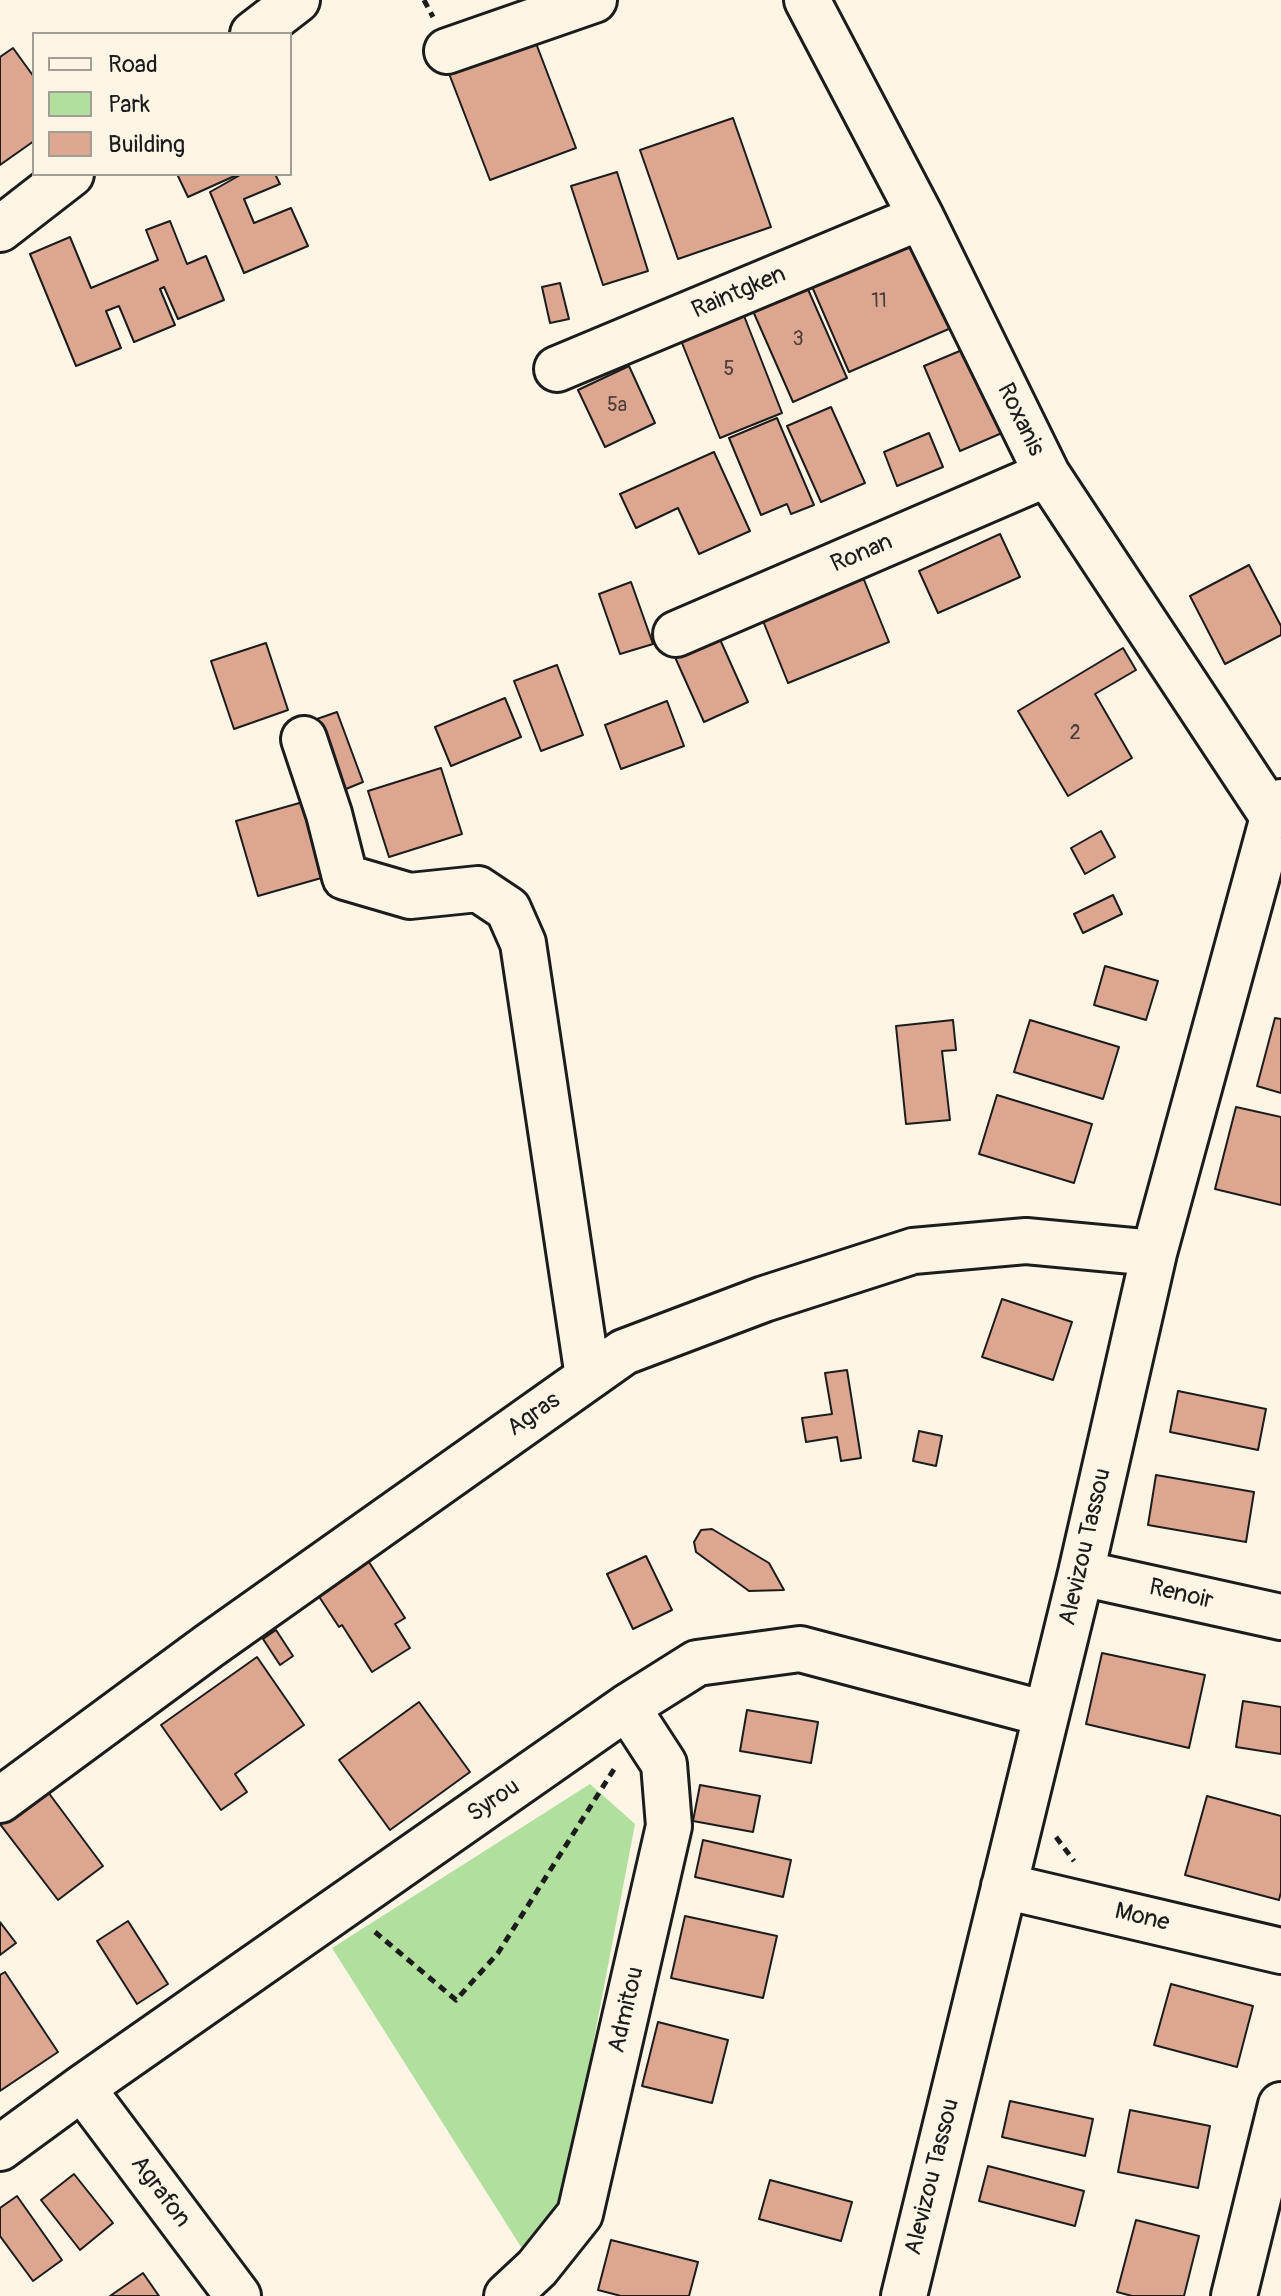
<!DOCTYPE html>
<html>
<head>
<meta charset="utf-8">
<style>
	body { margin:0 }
	#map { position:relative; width:1281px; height:2296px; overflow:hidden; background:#fcf5e5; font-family:Pangolin,sans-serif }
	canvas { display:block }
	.legend { position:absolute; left:32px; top:32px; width:260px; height:144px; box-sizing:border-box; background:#fcf5e5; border:2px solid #a29e95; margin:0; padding:10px 14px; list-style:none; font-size:24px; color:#1c1c1c }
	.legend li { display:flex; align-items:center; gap:16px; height:40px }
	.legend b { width:40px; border:2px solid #a29e95 }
</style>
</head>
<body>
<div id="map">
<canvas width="1281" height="2296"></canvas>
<ul class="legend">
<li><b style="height:10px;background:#fcf5e5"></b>Road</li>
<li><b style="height:22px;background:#b1df9e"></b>Park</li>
<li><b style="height:22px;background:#dca691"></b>Building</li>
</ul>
</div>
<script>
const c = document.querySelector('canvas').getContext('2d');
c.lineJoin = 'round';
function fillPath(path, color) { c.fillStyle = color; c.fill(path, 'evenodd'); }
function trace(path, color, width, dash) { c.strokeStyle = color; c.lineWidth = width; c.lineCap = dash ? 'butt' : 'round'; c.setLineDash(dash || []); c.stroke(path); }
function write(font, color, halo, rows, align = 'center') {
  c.font = font + ' Pangolin,sans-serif'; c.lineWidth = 7; c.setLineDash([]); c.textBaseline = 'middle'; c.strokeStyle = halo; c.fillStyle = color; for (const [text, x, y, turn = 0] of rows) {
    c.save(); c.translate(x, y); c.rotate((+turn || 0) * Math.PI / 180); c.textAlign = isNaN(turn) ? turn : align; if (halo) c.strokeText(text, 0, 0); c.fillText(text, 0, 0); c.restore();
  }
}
fillPath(new Path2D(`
	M590 1784 635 1824 586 2081 568 2202 523 2250 332 1948Z`), '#b1df9e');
const building = new Path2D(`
	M534 38 576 148 490 180 448 71Z
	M13 48 34 77V141L0 165V57Z
	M733 118 771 227 678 259 640 150Z
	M617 172 648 271 603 285 571 186Z
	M177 174H239L188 197Z
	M242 174H275L280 184 244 199 254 223 291 208 308 246 244 273 210 192Z
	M170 221 187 264 206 256 224 300 178 319 164 287 160 289 175 325 134 342 119 306 106 311 121 348 76 366 30 254 70 237 91 288 158 260 146 230Z
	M909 232 951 328 849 372 807 275Z
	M803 278 847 378 793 402 749 302Z
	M560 283 569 319 550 323 542 287Z
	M739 303 782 413 720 438 676 328Z
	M974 345 1009 430 960 451 924 366Z
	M629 366 655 423 605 447 578 390Z
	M831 407 865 483 821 502 787 426Z
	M777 418 814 505 791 514 787 504 761 515 729 438Z
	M929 433 943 467 897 486 884 452Z
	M714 452 750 531 699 554 678 508 636 528 620 494Z
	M1000 534 1020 577 938 613 919 571Z
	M856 560 889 642 788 683 755 601Z
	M1249 565 1281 626V635L1225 664 1190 596Z
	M631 582 653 644 620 654 599 594Z
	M714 626 748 702 704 722 670 646Z
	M266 643 288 710 234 729 211 661Z
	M1123 648 1136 670 1095 694 1132 758 1068 796 1018 711Z
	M557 665 583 735 541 751 514 681Z
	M505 698 521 737 451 766 435 727Z
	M667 701 684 746 621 769 605 725Z
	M337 712 363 782 341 791 314 720Z
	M441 768 462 834 389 857 368 791Z
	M317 798 339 873 258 896 236 821Z
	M1101 831 1115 857 1085 874 1071 848Z
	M1113 895 1122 914 1083 933 1074 914Z
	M1105 966 1158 981 1146 1020 1094 1005Z
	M1275 1018 1281 1019V1093L1257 1086Z
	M953 1020 956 1050 942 1051 950 1120 906 1124 896 1026Z
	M1030 1020 1119 1047 1103 1099 1014 1072Z
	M997 1095 1092 1124 1074 1183 979 1154Z
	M1236 1107 1281 1117V1205L1215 1189Z
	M1002 1299 1072 1322 1053 1380 982 1357Z
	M847 1370 861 1458 841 1461 837 1437 806 1442 802 1418 832 1414 825 1373Z
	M1178 1391 1266 1409 1258 1450 1170 1432Z
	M919 1431 942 1436 936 1466 913 1461Z
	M1156 1475 1254 1492 1246 1542 1148 1525Z
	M712 1529 769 1563 784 1590 749 1591 696 1552 694 1542 701 1530Z
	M646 1556 672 1610 633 1629 607 1574Z
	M367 1559 405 1618 395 1624 410 1648 372 1672 342 1625 339 1627 316 1592Z
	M276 1630 293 1656 280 1665 263 1639Z
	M1102 1653 1205 1675 1189 1748 1086 1724Z
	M257 1657 304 1725 235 1774 247 1792 221 1810 161 1725Z
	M1243 1701 1281 1707V1754L1236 1747Z
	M419 1702 470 1772 390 1830 339 1760Z
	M747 1710 818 1722 811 1763 740 1751Z
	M700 1785 760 1796 753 1832 693 1821Z
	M45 1788 103 1866 58 1900 0 1824Z
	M1207 1796 1281 1816V1892L1279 1900 1185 1875Z
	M703 1840 791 1860 783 1897 695 1877Z
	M685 1916 777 1936 763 1998 671 1978Z
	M128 1921 168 1984 137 2004 97 1941Z
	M0 1922 16 1943 0 1955Z
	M5 1972 58 2052 0 2091V1975Z
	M1171 1984 1253 2006 1237 2067 1154 2045Z
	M658 2022 728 2040 712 2103 642 2086Z
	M1010 2101 1093 2119 1085 2156 1002 2137Z
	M1130 2110 1210 2126 1198 2188 1118 2172Z
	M988 2166 1084 2191 1075 2226 979 2201Z
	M74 2174 113 2223 80 2250 41 2200Z
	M770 2180 852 2202 841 2241 759 2219Z
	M17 2196 62 2260 33 2281 0 2236V2208Z
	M1136 2220 1199 2236 1184 2296H1132L1117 2292Z
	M611 2240 698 2262 689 2296H621L598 2290Z
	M143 2273 159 2296H110Z`);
fillPath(building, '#dca691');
trace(building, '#1c1c1c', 2);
const minor = new Path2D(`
	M807 0 921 217 1047 474 1273 817
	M253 34 297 0
	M447 51 594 0
	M0 229 71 174
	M557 369 921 217
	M676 634 1047 474
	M304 739 329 814 345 877 410 896 478 889 508 909 523 943 588 1377
	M1081 1573 1281 1617
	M0 1800 209 1646 624 1352 764 1299 913 1251 1026 1241 1154 1253
	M1004 1886 1281 1951
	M82 2088 238 2296
	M0 2148 82 2088 627 1707 697 1663 800 1649 1046 1714
	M507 2296 537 2268 580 2214 669 1826 664 1764 627 1707
	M904 2296 1081 1573 1154 1253 1273 817 1281 802
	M1234 2296 1281 2105`);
trace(minor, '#1c1c1c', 50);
trace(new Path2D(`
	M424 0 433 17
	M1056 1837 1074 1861
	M375 1932 456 2000 498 1953 616 1766`), '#1c1c1c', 5, [8, 6]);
trace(minor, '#fcf5e5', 44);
write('20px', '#4c3e39', null, [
	["11",879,302],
	["3",798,340],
	["5",729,370],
	["5a",617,406],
	["2",1075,734]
]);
write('24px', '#1c1c1c', '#fcf5e5', [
	["Raintgken",739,293,-23],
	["Roxanis",1020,420,64],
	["Ronan",862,554,-23],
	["Agras",534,1415,-35],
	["Alevizou Tassou",1086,1547,-77],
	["Renoir",1181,1595,13],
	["Syrou",494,1801,-35],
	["Mone",1142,1918,13],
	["Admitou",627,2010,-77],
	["Alevizou Tassou",933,2177,-76],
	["Agrafon",160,2192,53]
]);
</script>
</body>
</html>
